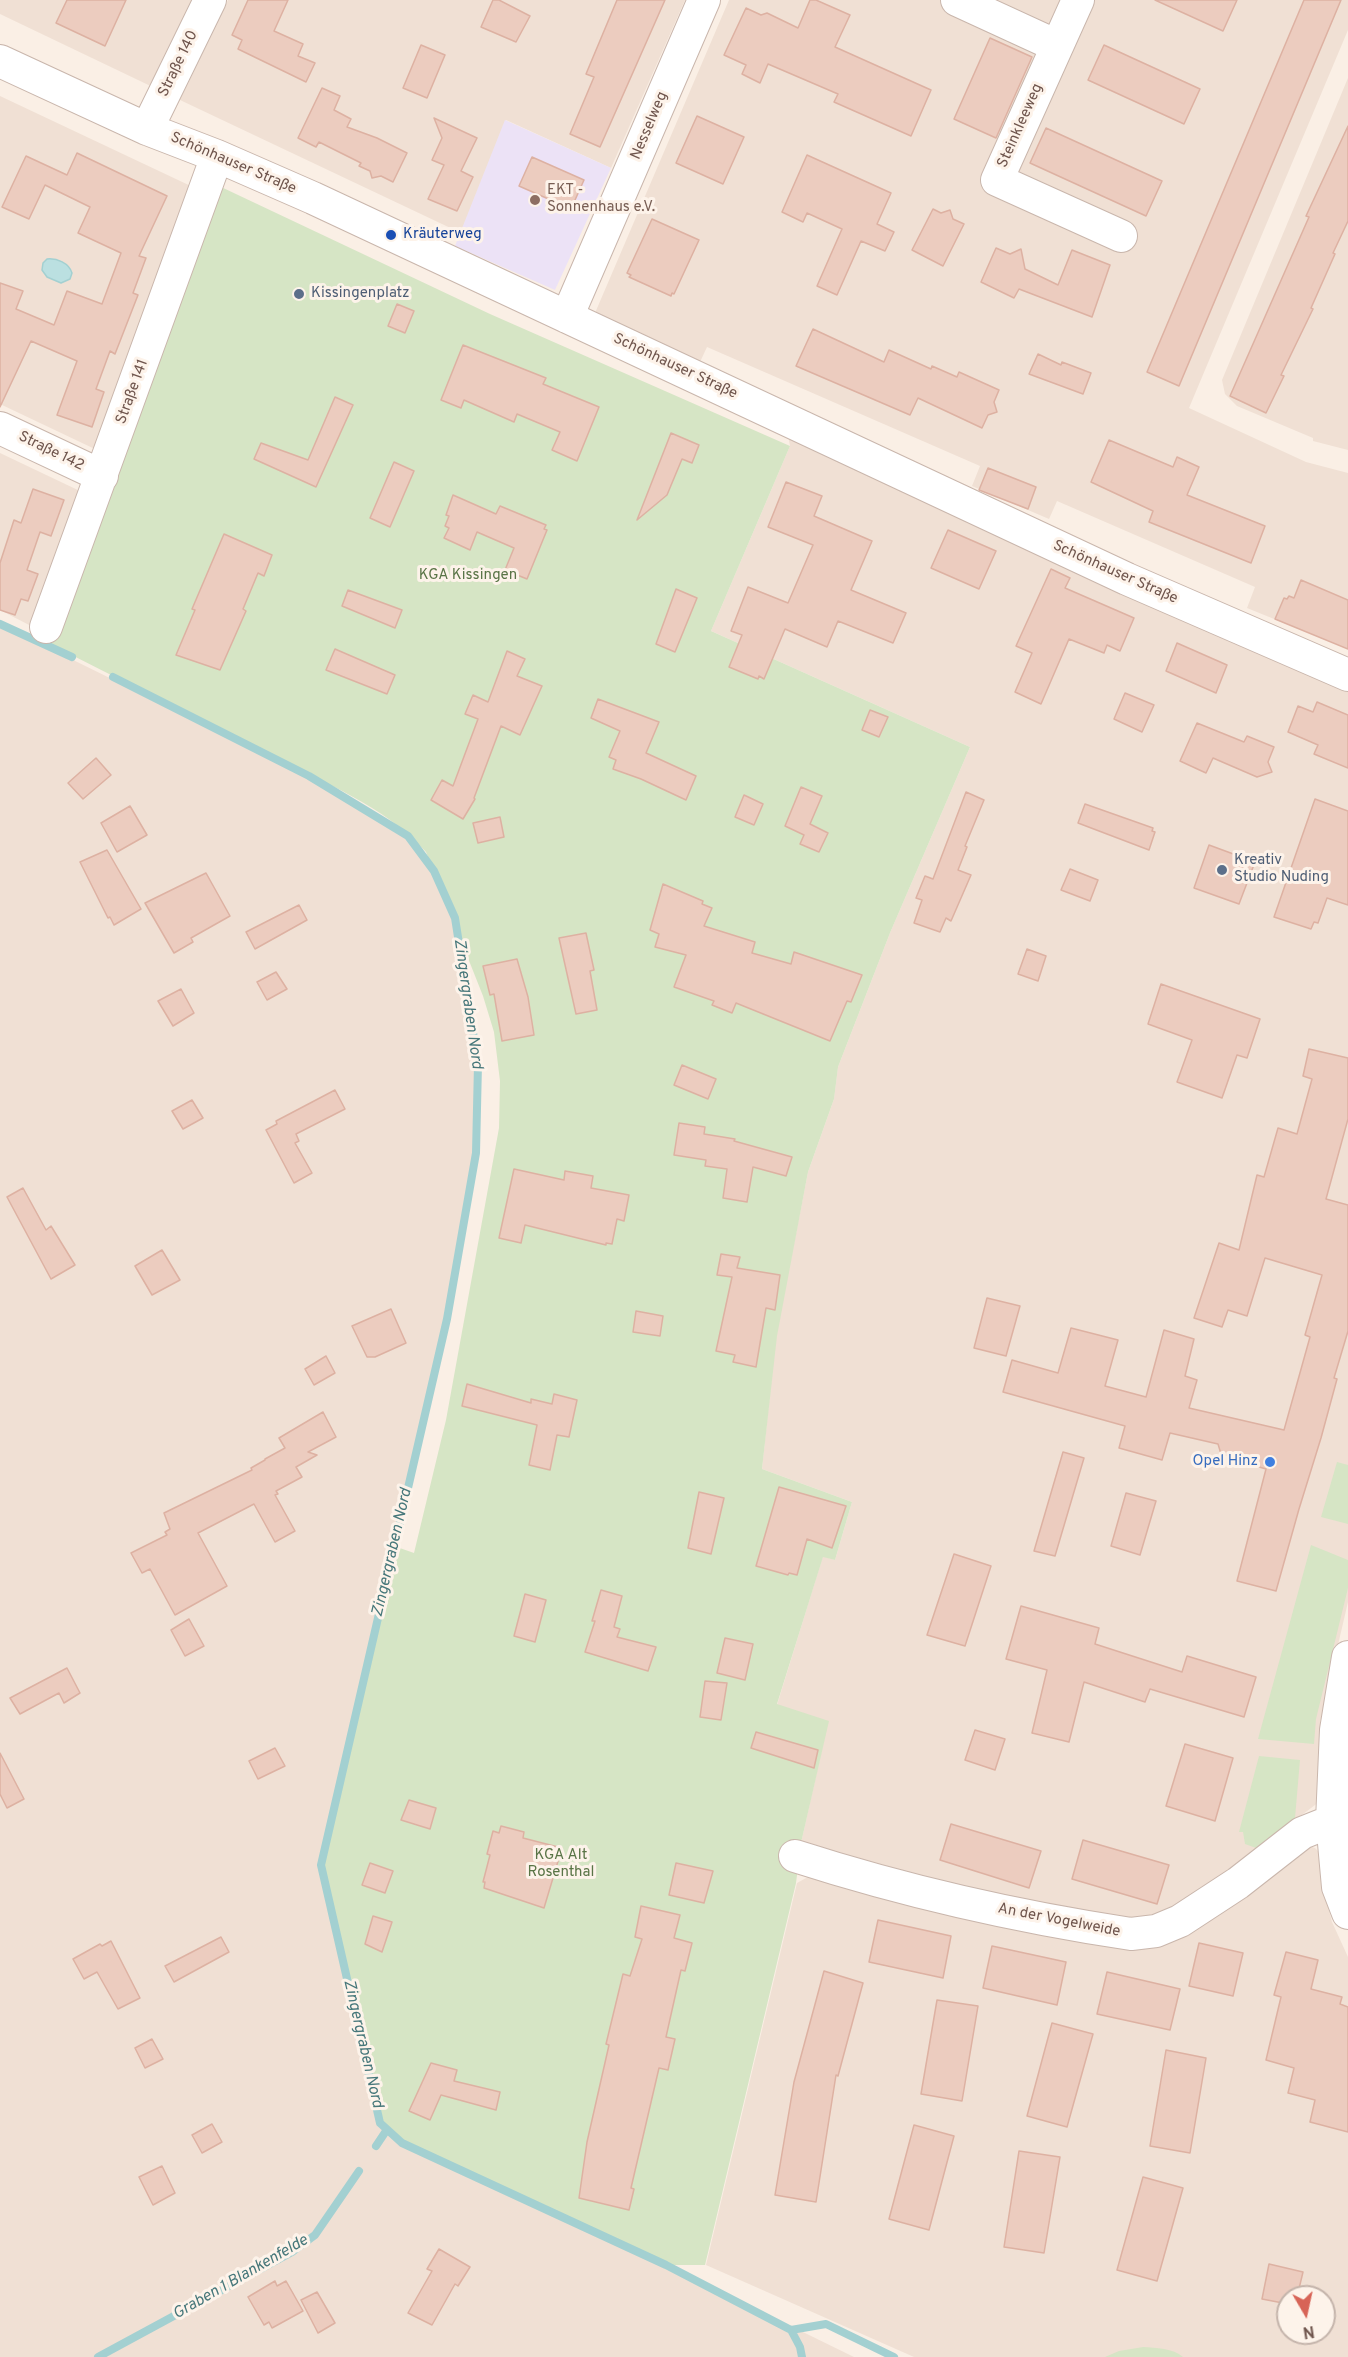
<!DOCTYPE html>
<html>
<head>
<meta charset="utf-8">
<style>
	body { margin:0 }
	#map { position:relative; width:1348px; height:2357px; overflow:hidden; background:#faefe5; font-family:Overpass,sans-serif }
	canvas { display:block }
	.north { position:absolute; left:1276px; top:2285px; width:60px; height:60px; box-sizing:border-box; background:#fdf3ea; border:2px solid #c4b4ab; border-radius:50%; rotate:171deg; font-size:16px; font-weight:700; line-height:24px; text-align:center; color:#6f554d }
	.north::after { content:''; display:block; margin:auto; width:21px; height:27px; background:#d76457; clip-path:polygon(50% 0,100% 100%,50% 72%,0 100%) }
</style>
</head>
<body>
<div id="map">
<canvas width="1348" height="2357"></canvas>
<div class="north">N</div>
</div>
<script>
const c = document.querySelector('canvas').getContext('2d');
c.lineJoin = 'round';
function fillPath(path, color) { c.fillStyle = color; c.fill(path, 'evenodd'); }
function trace(path, color, width, dash) { c.strokeStyle = color; c.lineWidth = width; c.lineCap = dash ? 'butt' : 'round'; c.setLineDash(dash || []); c.stroke(path); }
function write(font, color, halo, rows, align = 'center') {
  c.font = font + ' Overpass,sans-serif'; c.lineWidth = 6; c.setLineDash([]); c.textBaseline = 'middle'; c.strokeStyle = halo; c.fillStyle = color; for (const [text, x, y, turn = 0] of rows) {
    c.save(); c.translate(x, y); c.rotate((+turn || 0) * Math.PI / 180); c.textAlign = isNaN(turn) ? turn : align; if (halo) c.strokeText(text, 0, 0); c.fillText(text, 0, 0); c.restore();
  }
}
fillPath(new Path2D(`
	M0 0H203L161 91 0 14Z
	M228 0H685L611 168 506 120 461 233 180 100Z
	M729 0H1348V30L1189 408 1306 462 1348 473V649L1247 608 1255 587 1057 501 1049 519 972 486 980 466 707 347 700 362 595 313Z
	M1348 78V450L1313 441V438L1237 406 1225 394 1222 380Z
	M0 96 195 188 99 451 0 404Z
	M788 435 1348 684V1602L1320 1722 1319 1802 1180 1907 1138 1922 968 1894 801 1843 828 1722 777 1705 823 1556 835 1560 852 1502 762 1469 776 1336 808 1172 834 1099 838 1067 890 933 970 747 711 631 790 446Z
	M0 453 82 492 33 627 0 610Z
	M0 624 309 776 408 836 434 871 455 918 478 1064 476 1153 447 1319 321 1864 402 2143 666 2265 854 2357H0Z
	M1306 1845 1315 1848 1320 1853 1322 1883 1332 1922 1348 1957V2357H914L706 2265 797 1883 815 1873 1127 1949ZM1288 2297H1324V2333H1288Z`), '#f0e0d4');
fillPath(new Path2D(`
	M505 120 611 168 555 290 455 246Z`), '#ece2f6');
fillPath(new Path2D(`
	M219 186 490 314 790 446 711 631 970 747 890 933 838 1067 834 1099 808 1172 777 1336 762 1469 852 1502 835 1560 823 1557 777 1704 829 1721 801 1843 796 1883 705 2265H666L402 2143 380 2123 321 1865 394 1546 414 1553 446 1420 499 1128 500 1081 494 1032 483 996 426 852C384 805 322 782 267 754 195 717 122 681 50 644Z
	M1337 1462 1348 1465V1524L1321 1517Z
	M1311 1545 1348 1560V1588L1316 1719 1314 1744 1258 1739Z
	M1259 1756 1300 1760 1295 1818 1256 1848 1245 1844 1243 1832H1239Z
	M1143 2347C1156 2348 1173 2348 1183 2357H1105L1119 2351Z`), '#d6e5c5');
const water = new Path2D(`
	M47 259C57 258 69 263 72 273L70 279 61 283 47 277 42 270 43 263Z`);
fillPath(water, '#bbe0e1');
trace(water, '#a3d0d1', 1.5);
trace(new Path2D(`
	M0 624 72 657
	M113 677 309 776 408 836 434 871 455 918 478 1064 476 1153 447 1319 321 1865 380 2123 402 2143 666 2265 791 2330 800 2347 802 2357
	M376 2146 386 2131
	M791 2330 826 2324 894 2357
	M98 2357 292 2252 315 2235 359 2171`), '#a3d0d1', 8);
const building = new Path2D(`
	M67 0H126L105 46 56 23Z
	M248 0H288L274 31 303 44 298 56 315 63 306 82 238 49 242 40 232 35Z
	M493 0H499L530 16 516 42 481 27Z
	M617 0H665L600 147 570 134 594 77 586 74Z
	M810 0H816L850 15 835 47 931 90 911 136 834 102 838 94 768 64 760 83 742 74 746 65 724 55 746 8 761 15 767 13 798 28Z
	M1155 0H1237L1223 31Z
	M1304 0H1341L1179 386 1147 372Z
	M990 38 1032 57 996 138 954 119Z
	M421 45 445 55 427 98 403 88Z
	M1104 45 1200 89 1184 124 1088 80Z
	M322 88 340 96 334 110 351 119 347 127 377 138 407 153 393 182 381 176 372 178 370 171 359 166 361 163 319 142 316 147 298 138Z
	M697 116 744 137 723 184 676 163Z
	M434 118 477 138 461 171 473 177 457 211 428 199 444 165 432 160 442 138Z
	M1348 126V221L1333 253 1335 254 1311 308 1313 309 1281 375 1284 376 1266 413 1230 396 1309 217 1306 216Z
	M1046 128 1162 181 1146 216 1030 163Z
	M77 153 167 196 139 256 146 258 133 293 138 295 115 354 110 351 96 389 104 392 92 427 57 415 77 361 31 341 0 407V283L23 291 16 309 54 325 67 291 102 304 121 253 78 233 90 207 45 185 29 219 2 207 26 156 67 175Z
	M807 155 891 193 877 224 894 232 885 251 861 241 837 295 817 286 842 229 807 213 803 222 782 212Z
	M532 157 584 180 571 209 519 186Z
	M933 209 941 213 950 210 953 219 964 224 943 266 912 250Z
	M652 219 699 240 674 294 672 293 671 296 629 277 631 275 627 273Z
	M996 248 1010 254 1021 249 1025 269 1058 285 1072 250 1110 265 1092 317 1019 289 1014 298 981 282Z
	M397 304 414 311 405 333 388 326Z
	M813 329 884 362 889 350 931 369 932 366 957 377 959 372 999 390 994 402 997 412 988 415 982 428 918 398 910 415 796 366Z
	M463 345 546 378 543 384 599 407 577 461 552 450 560 432 517 414 514 422 464 400 461 408 441 400Z
	M1038 354 1061 365 1062 362 1091 373 1083 394 1029 374Z
	M335 397 353 405 316 487 254 459 261 443 308 460Z
	M671 433 699 445 692 463 682 459 667 495 637 520Z
	M1109 440 1173 467 1177 457 1199 467 1187 495 1265 526 1251 563 1149 522 1153 511 1091 482Z
	M394 462 414 471 390 527 370 518Z
	M988 468 1036 487 1028 509 979 490Z
	M786 482 822 496 814 516 872 541 851 590 906 613 893 643 838 621 827 647 785 629 764 679 759 676 758 679 729 667 742 635 731 631 748 587 788 603 813 545 768 527Z
	M33 489 64 500 51 536 40 532 27 570 38 574 28 601 21 599 15 615 0 610V563L14 520 21 523Z
	M453 495 496 514 500 506 546 525 544 529 547 530 527 579 505 570 514 548 477 532 470 550 444 538 449 528 445 526 449 516 446 515Z
	M948 530 996 551 979 589 931 568Z
	M224 534 272 555 264 576 258 573 243 609 246 611 220 670 176 655 195 610 192 609Z
	M1051 569 1070 578 1065 588 1134 618 1120 651 1107 645 1104 653 1069 639 1041 704 1015 692 1032 653 1016 646Z
	M1301 580 1348 600V649L1275 619 1284 598 1287 599 1289 596 1294 598Z
	M676 589 697 598 675 652 656 644Z
	M348 590 402 610 395 628 342 606Z
	M1177 643 1227 665 1216 693 1166 671Z
	M335 649 395 675 387 694 326 670Z
	M507 651 525 659 517 676 542 686 520 735 501 726 474 798 475 799 463 819 431 800 442 780 453 786 478 719 465 714 473 695 488 702Z
	M1125 693 1154 705 1142 732 1114 719Z
	M598 699 659 722 646 753 696 776 686 800 641 779 613 769 616 760 609 757 620 731 591 718Z
	M1317 702 1348 715V768L1314 754 1318 745 1288 732 1298 706 1313 712Z
	M870 710 888 717 879 737 862 730Z
	M1197 723 1244 742 1247 736 1274 747 1268 762 1272 772 1257 777 1213 758 1206 773 1180 761Z
	M96 758 111 775 83 799 68 783Z
	M801 787 822 796 810 824 828 833 819 852 800 844 804 835 785 826Z
	M966 792 984 800 965 846 967 847 958 870 971 875 951 921 946 918 940 932 914 923 922 900 916 898 925 876 933 879Z
	M744 795 763 804 754 825 735 817Z
	M1315 799 1348 811V905L1327 898 1318 923 1314 922 1311 929 1274 917Z
	M1085 804 1153 828 1152 831 1155 832 1149 850 1078 823Z
	M130 806 147 835 117 852 101 823Z
	M500 817 504 837 478 843 473 823Z
	M1209 845 1255 862 1239 904 1194 888Z
	M107 850 141 909 114 925 110 917 108 918 80 862Z
	M1070 869 1098 880 1090 901 1061 890Z
	M206 873 230 916 191 938 193 942 174 953 145 903Z
	M663 884 703 901 702 904 712 908 704 926 755 942 752 953 791 964 794 952 862 975 851 1002 847 1001 830 1041 736 1003 732 1013 712 1005 714 1001 674 987 686 955 655 947 659 934 650 930Z
	M299 905 307 920 255 949 246 932Z
	M586 933 594 970 590 971 597 1010 576 1014 559 938Z
	M1027 949 1046 956 1038 981 1018 974Z
	M517 959 528 997 534 1035 502 1041 494 994 490 995 483 966Z
	M276 972 287 989 267 1000 257 982Z
	M1161 984 1260 1019 1247 1058 1237 1055 1222 1098 1177 1082 1192 1040 1148 1024Z
	M181 989 194 1013 173 1026 158 1001Z
	M1309 1049 1348 1058V1119L1326 1199 1348 1205V1331L1334 1378 1337 1379 1321 1438 1299 1509 1276 1591 1237 1581 1266 1469 1249 1464 1250 1460 1221 1454 1218 1444 1170 1433 1162 1460 1119 1448 1125 1426 1003 1392 1012 1360 1058 1373 1071 1328 1118 1340 1105 1386 1146 1397 1164 1330 1194 1339 1185 1376 1197 1380 1189 1408 1284 1430 1310 1337 1305 1335 1322 1275 1265 1258 1247 1316 1228 1310 1222 1327 1194 1318 1219 1243 1239 1250 1257 1175 1264 1177 1278 1128 1297 1134 1312 1079 1303 1076Z
	M682 1065 716 1079 708 1099 674 1085Z
	M335 1090 345 1109 296 1134 299 1141 295 1143 312 1173 294 1183 266 1130 277 1124 276 1121Z
	M192 1100 203 1118 183 1129 172 1111Z
	M679 1123 705 1127 704 1134 735 1139 734 1141 792 1157 786 1176 753 1167 747 1202 723 1198 727 1169 705 1166 706 1160 674 1155Z
	M514 1169 564 1180 565 1171 593 1176 591 1188 629 1195 624 1221 617 1219 612 1244 606 1243V1245L525 1225 521 1243 499 1238Z
	M23 1188 46 1230 51 1226 75 1265 51 1279 7 1197Z
	M162 1250 180 1280 152 1295 135 1266Z
	M721 1254 740 1257 737 1268 780 1275 775 1310 766 1308 756 1367 733 1362 735 1355 716 1351 732 1277 717 1275Z
	M987 1298 1020 1306 1006 1356 974 1348Z
	M391 1309 406 1343 375 1357H367L352 1326Z
	M636 1311 663 1316 660 1336 633 1332Z
	M326 1356 335 1373 314 1385 305 1369Z
	M467 1384 531 1403V1399L552 1404 554 1394 577 1400 569 1437 557 1435 550 1470 529 1465 537 1425 462 1406Z
	M323 1412 336 1437 308 1452 317 1455 296 1467 302 1477 276 1491 278 1494 275 1495 295 1531 275 1542 254 1504 198 1533 227 1586 175 1615 150 1569 142 1573 131 1553 167 1535 165 1532 170 1529 164 1513 252 1470 251 1468 265 1460V1459L285 1448 279 1438Z
	M1063 1452 1084 1458 1055 1556 1034 1551Z
	M779 1487 846 1506 832 1548 807 1539 797 1575 789 1573 788 1575 756 1566Z
	M699 1492 724 1498 711 1554 688 1548Z
	M1126 1493 1156 1501 1140 1555 1111 1546Z
	M954 1554 991 1566 965 1646 927 1635Z
	M601 1590 622 1596 614 1627 620 1629 617 1637 656 1647 648 1671 585 1652 595 1621H592Z
	M525 1594 546 1600 535 1642 514 1636Z
	M1021 1606 1099 1628 1095 1644 1182 1672 1187 1656 1256 1677 1244 1717 1150 1689 1145 1702 1084 1682 1069 1742 1032 1733 1047 1670 1006 1659Z
	M189 1619 204 1646 185 1656 171 1630Z
	M725 1638 753 1644 745 1680 717 1673Z
	M67 1668 80 1693 64 1703 59 1693 20 1714 10 1698Z
	M705 1681 727 1683 721 1720 700 1717Z
	M975 1730 1005 1739 995 1770 965 1760Z
	M756 1732 818 1750 814 1768 751 1748Z
	M1185 1744 1233 1758 1215 1821 1166 1806Z
	M275 1748 285 1766 258 1779 249 1761Z
	M0 1753 24 1799 7 1808 0 1794Z
	M409 1800 436 1808 430 1829 401 1820Z
	M951 1824 1041 1851 1029 1888 940 1860Z
	M501 1826 524 1832 523 1838 562 1848 544 1908 484 1888 485 1882H483L490 1855 487 1854 493 1831 499 1833Z
	M1083 1840 1169 1865 1157 1904 1072 1879Z
	M370 1863 393 1871 385 1893 362 1885Z
	M676 1863 713 1871 704 1903 669 1895Z
	M641 1906 680 1915 674 1938 692 1943 685 1971 681 1970 666 2037 675 2039 668 2070 659 2068 631 2188 634 2189 629 2210 579 2198 587 2142 609 2045 606 2044 623 1974 630 1976 642 1939 635 1937Z
	M373 1916 392 1922 382 1952 365 1944Z
	M878 1920 951 1936 943 1978 869 1962Z
	M221 1937 229 1952 174 1982 165 1966Z
	M111 1941 140 1998 118 2009 97 1972 84 1979 73 1959 100 1944 102 1946Z
	M1199 1943 1243 1953 1233 1996 1189 1986Z
	M992 1946 1066 1962 1057 2005 983 1988Z
	M1286 1952 1318 1960 1311 1989 1342 1997 1340 2004 1348 2007V2132L1310 2122 1315 2100 1288 2093 1294 2068 1266 2060 1281 1997 1274 1995Z
	M824 1971 863 1983 838 2076 836 2075 816 2202 775 2195 794 2082Z
	M1107 1972 1180 1989 1170 2030 1097 2014Z
	M937 2000 978 2006 962 2101 921 2094Z
	M1052 2023 1093 2034 1067 2127 1027 2116Z
	M152 2039 163 2059 145 2068 135 2048Z
	M1166 2050 1206 2058 1190 2153 1150 2146Z
	M431 2063 457 2070 454 2081 500 2092 496 2110 441 2095 430 2120 409 2111Z
	M212 2124 222 2142 202 2153 192 2135Z
	M914 2125 954 2136 929 2230 889 2219Z
	M1019 2151 1060 2157 1044 2253 1004 2247Z
	M162 2166 175 2193 153 2205 139 2177Z
	M1143 2177 1183 2188 1157 2281 1117 2270Z
	M439 2249 470 2267 458 2286 455 2284 432 2325 408 2313 432 2271 427 2269Z
	M1269 2264 1303 2272 1297 2297H1288V2304L1262 2299Z
	M275 2281 277 2286 286 2281 303 2311 272 2328 269 2322 264 2325 248 2297Z
	M317 2292 335 2323 318 2333 301 2300Z`);
fillPath(building, '#ecccbf');
trace(building, '#ddb1a2', 1.5);
const minor = new Path2D(`
	M957 0 1057 46
	M1078 0 997 180 1121 236
	M0 61 147 129 217 156 313 198 1127 579 1348 675
	M147 129 210 0
	M567 317 704 0
	M0 428 102 476
	M46 627 217 156
	M1348 1657 1336 1730 1332 1821 1338 1887 1348 1913
	M795 1856C904 1891 1018 1917 1131 1934L1156 1931 1180 1921 1238 1883 1302 1833 1332 1821`);
trace(minor, '#c9b6ac', 34);
trace(minor, '#fff', 32);
for (const [x, y, r, color] of [
	[535,200,6,"#8d6e63"],
	[391,235,6,"#1a4fb4"],
	[299,294,6,"#5c6f8a"],
	[1222,870,6,"#5c6f8a"],
	[1270,1462,6,"#3f7fe0"]
]) { const dot = new Path2D(); dot.arc(x, y, r, 0, 2 * Math.PI); c.fillStyle = color; c.fill(dot); trace(dot, '#fdf3ea', 2); }
write('15px', '#6f554d', '#fdf3ea', [
	["Straße 140",179,64,-64],
	["Nesselweg",650,126,-67],
	["Steinkleeweg",1021,126,-66],
	["Schönhauser Straße",233,164,23],
	["Schönhauser Straße",675,367,25],
	["Straße 141",133,392,-70],
	["Straße 142",51,452,26],
	["Schönhauser Straße",1115,573,24],
	["An der Vogelweide",1059,1921,11]
]);
write('15px', '#785e54', '#fdf3ea', [
	["EKT -",547,191],
	["Sonnenhaus e.V.",547,208]
], 'left');
write('15px', '#164399', '#fdf3ea', [
	["Kräuterweg",403,235]
], 'left');
write('15px', '#4e5e75', '#fdf3ea', [
	["Kissingenplatz",311,294],
	["Kreativ",1234,861],
	["Studio Nuding",1234,878]
], 'left');
write('15px', '#597446', '#fdf3ea', [
	["KGA Kissingen",468,576],
	["KGA Alt",561,1856],
	["Rosenthal",561,1873]
]);
write('15px', '#366cbe', '#fdf3ea', [
	["Opel Hinz",1258,1462]
], 'right');
write('italic 16px', '#46777a', '#fdf3ea', [
	["Zingergraben Nord",467,1004,82],
	["Zingergraben Nord",393,1553,-77],
	["Zingergraben Nord",362,2044,77],
	["Graben 1 Blankenfelde",241,2278,-30]
]);
</script>
</body>
</html>
